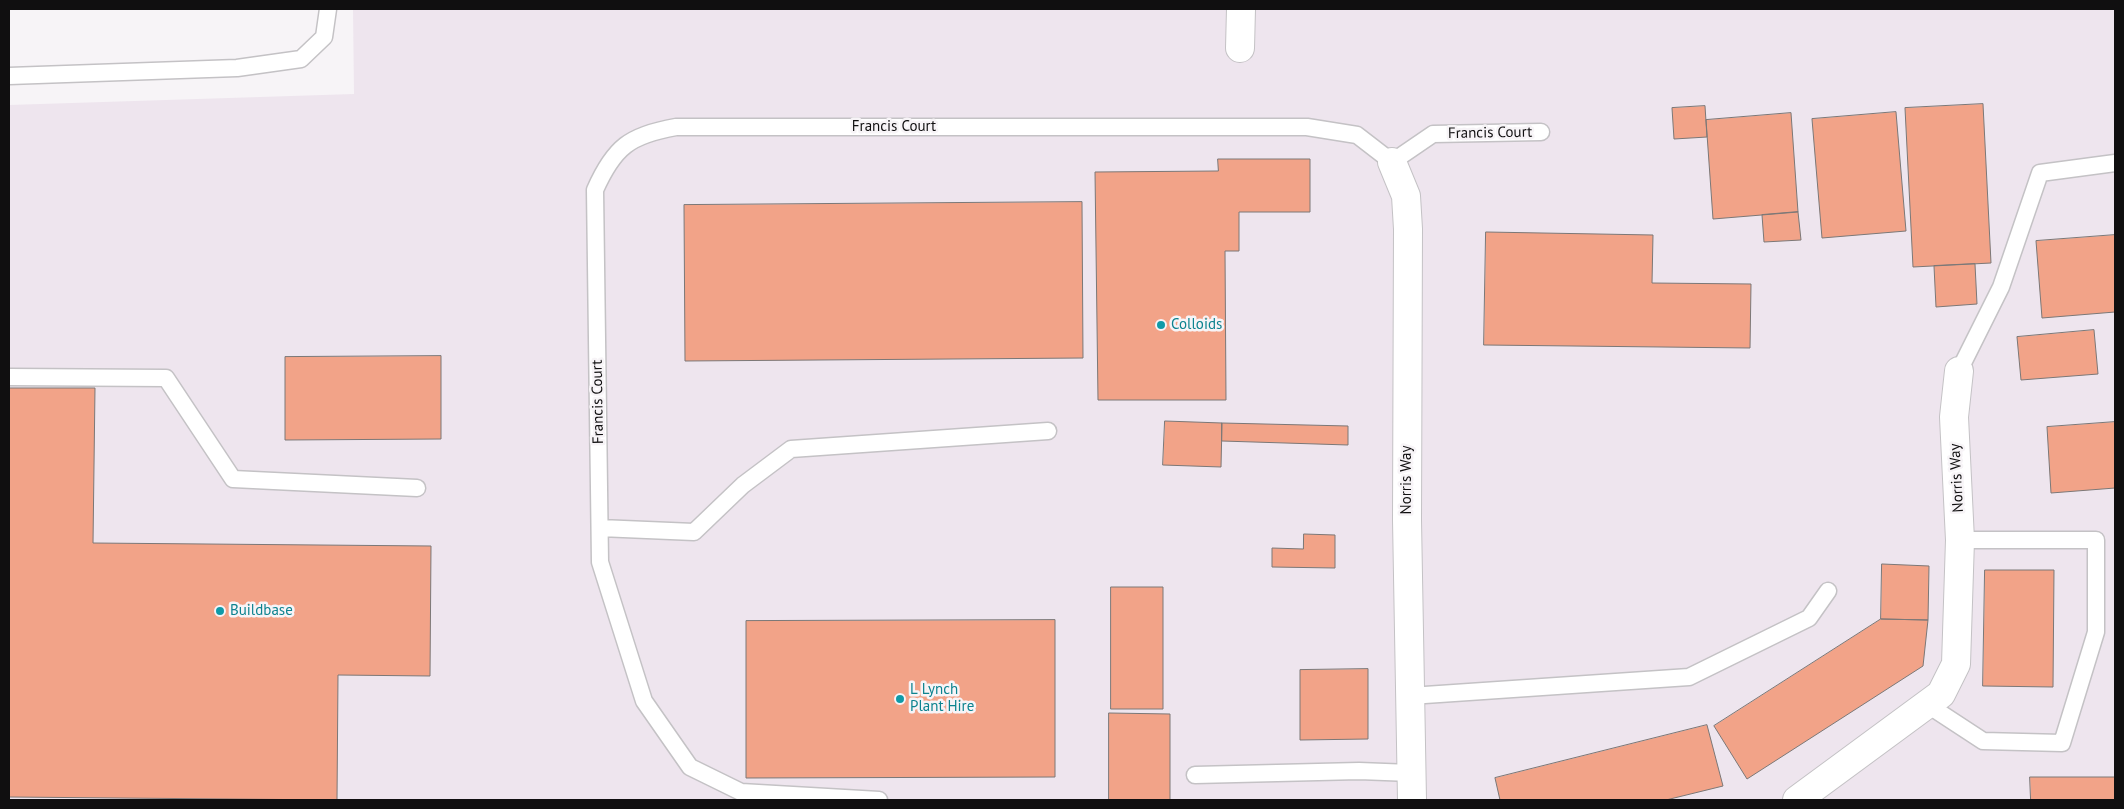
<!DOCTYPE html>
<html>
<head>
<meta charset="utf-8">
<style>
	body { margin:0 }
	#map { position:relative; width:2124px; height:809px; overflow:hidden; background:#f7f4f7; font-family:"PT Sans",sans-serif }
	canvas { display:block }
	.frame { position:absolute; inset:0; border:10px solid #100f10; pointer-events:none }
</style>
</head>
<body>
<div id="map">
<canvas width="2124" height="809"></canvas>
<div class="frame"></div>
</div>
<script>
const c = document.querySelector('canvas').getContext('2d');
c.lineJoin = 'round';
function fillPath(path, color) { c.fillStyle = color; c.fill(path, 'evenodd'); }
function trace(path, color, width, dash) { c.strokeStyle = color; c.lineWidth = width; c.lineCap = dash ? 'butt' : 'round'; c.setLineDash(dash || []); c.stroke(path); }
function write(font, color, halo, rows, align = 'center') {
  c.font = font + ' "PT Sans",sans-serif'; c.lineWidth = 5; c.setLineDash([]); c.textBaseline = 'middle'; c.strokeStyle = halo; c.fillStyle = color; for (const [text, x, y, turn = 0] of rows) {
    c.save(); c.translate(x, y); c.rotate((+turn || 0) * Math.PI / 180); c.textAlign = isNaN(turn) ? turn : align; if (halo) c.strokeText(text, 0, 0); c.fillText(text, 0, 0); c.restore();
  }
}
fillPath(new Path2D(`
	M353 9H2115V800H9V105L354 94Z`), '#eee5ee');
const building = new Path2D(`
	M1983 104 1991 263 1913 267 1905 108Z
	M1705 106 1707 137 1674 139 1672 108Z
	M1896 112 1906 231 1822 238 1812 119Z
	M1791 113 1798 212 1713 219 1706 120Z
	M1218 159H1310V212H1239V251H1225L1226 400H1098L1095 172 1218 171Z
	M1082 202 1083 358 685 361 684 205Z
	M1798 212 1801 240 1764 242 1762 215Z
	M1486 232 1653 235 1652 283 1751 284 1750 348 1484 345Z
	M2115 235V312L2042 318 2036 241Z
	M1975 264 1977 304 1936 307 1934 266Z
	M2094 330 2098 374 2021 380 2017 337Z
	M441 356V439L285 440V357Z
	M9 388H95L93 543 431 546 430 676 338 675 337 800 9 797Z
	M1165 421 1222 423 1221 467 1163 465Z
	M2115 422V488L2051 493 2047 427Z
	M1222 423 1348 426V445L1222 441Z
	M1304 534 1335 535V568L1272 567V548L1303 549Z
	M1882 564 1929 566 1928 620 1881 619Z
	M1985 570H2054L2053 687 1983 686Z
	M1111 587H1163V709H1111Z
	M1881 619 1928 620 1923 666 1747 779 1714 726Z
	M1055 620V777L746 778V621Z
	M1368 669V739L1300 740V670Z
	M1109 713 1170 714V800H1109Z
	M1707 725 1723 786 1666 800H1500L1495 778Z
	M2030 777H2115V800H2031Z`);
fillPath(building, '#f2a388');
trace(building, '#7c7877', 1);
const service = new Path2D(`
	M9 76 237 68 301 59 324 37 328 9
	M1959 371 2001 287 2040 173 2115 163
	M9 377 166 378 233 479 417 488
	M600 528 694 532 743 485 791 449 1048 431
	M1410 696 1689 677 1809 618 1828 591
	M1928 705 1983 741 2062 743 2096 632V540H1960
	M1195 775 1359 771 1411 773
	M879 800 741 792 690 767 644 701 600 562 595 190C614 147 630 135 676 127H1307L1357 135 1392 162 1433 134 1541 132`);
const minor = new Path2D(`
	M1240 48 1241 9
	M1392 162 1406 196 1408 229 1407 520 1412 800
	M1797 800 1941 694 1956 664 1960 540 1954 417 1959 371`);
trace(service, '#c4c2c5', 19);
trace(minor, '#c4c2c5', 30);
trace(service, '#fff', 16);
trace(minor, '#fff', 28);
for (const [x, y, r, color] of [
	[1161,325,5,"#0f9aa8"],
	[220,611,5,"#0f9aa8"],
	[900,699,5,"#0f9aa8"]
]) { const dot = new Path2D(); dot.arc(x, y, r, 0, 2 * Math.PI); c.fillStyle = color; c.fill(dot); trace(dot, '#f7f4f7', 2); }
write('15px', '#100f10', '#f7f4f7', [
	["Francis Court",894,127],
	["Francis Court",1490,133,-1],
	["Francis Court",598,402,-91],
	["Norris Way",1957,478,-93],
	["Norris Way",1407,480,-90]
]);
write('15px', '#0d838f', '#f7f4f7', [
	["Colloids",1171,325],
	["Buildbase",230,611],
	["L Lynch",910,690],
	["Plant Hire",910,707]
], 'left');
</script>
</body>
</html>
